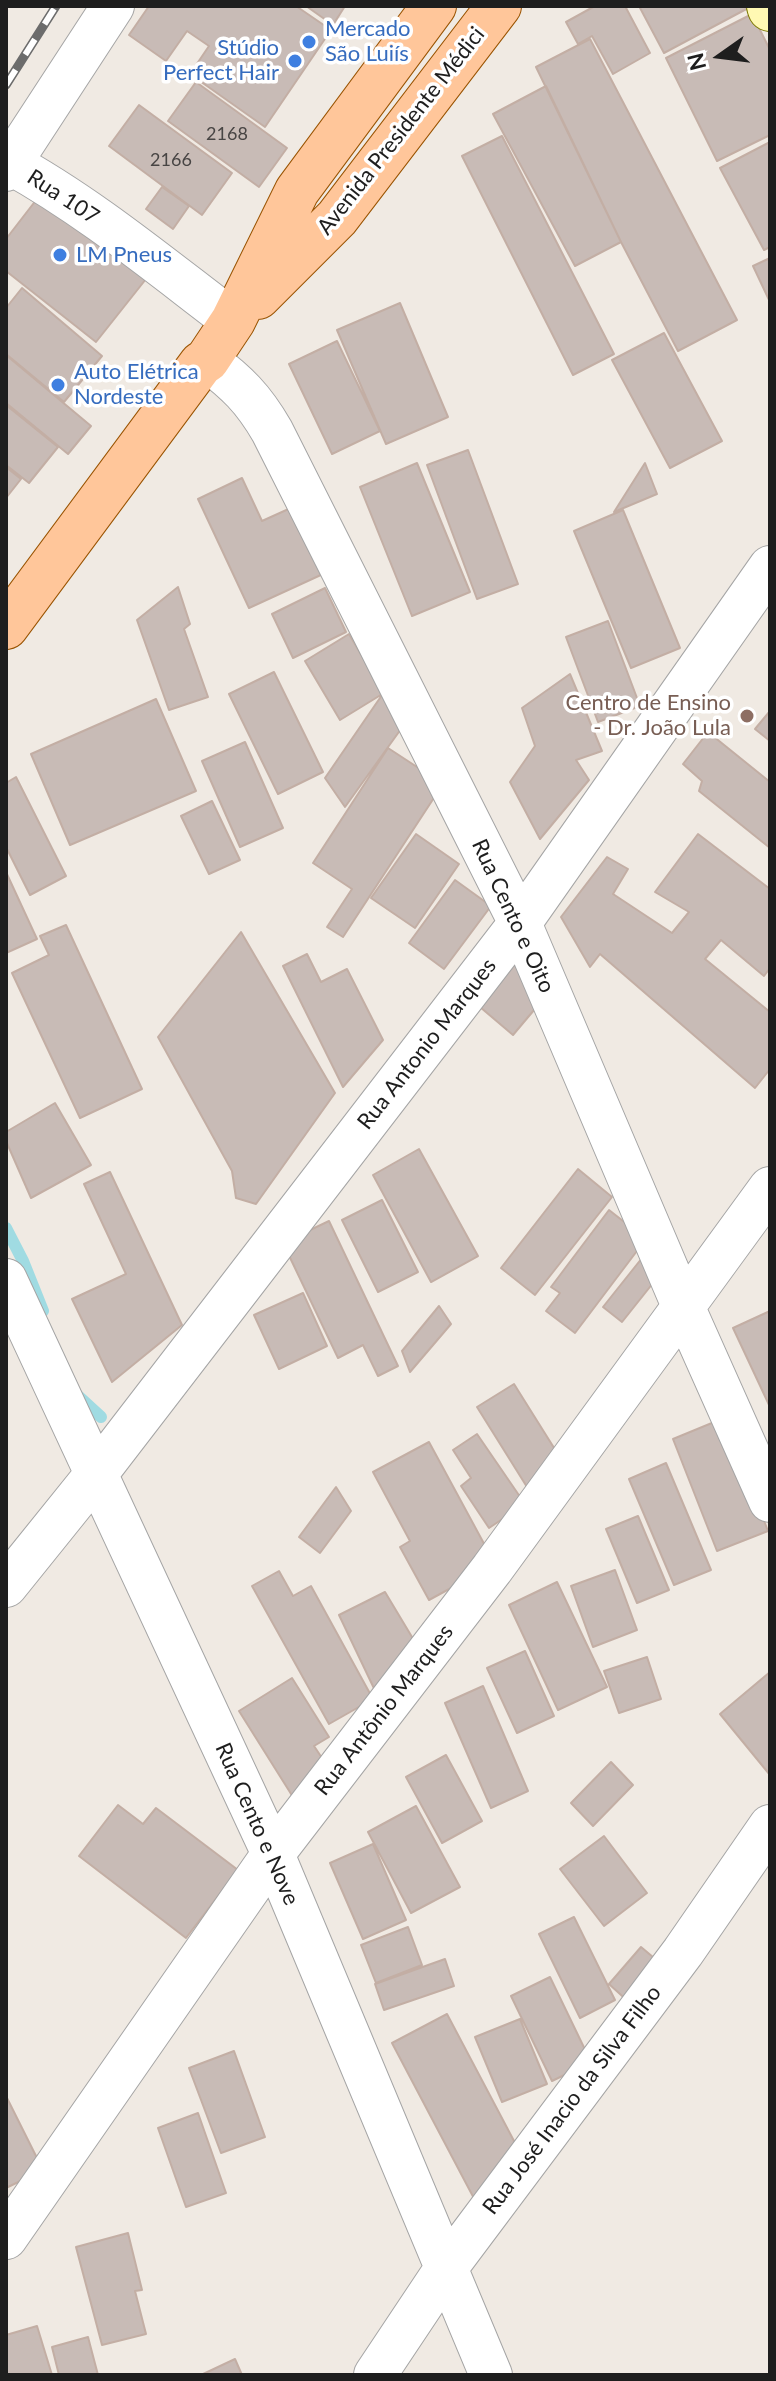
<!DOCTYPE html>
<html>
<head>
<meta charset="utf-8">
<style>
	body { margin:0 }
	#map { position:relative; width:776px; height:2381px; overflow:hidden; background:#f0eae3; font-family:Lato,sans-serif }
	canvas { display:block }
	.frame { position:absolute; inset:0; border:8px solid #1e1e1e; pointer-events:none }
	.north { position:absolute; left:680px; top:16px; width:80px; height:80px; -webkit-text-stroke:6px #fff; paint-order:stroke; rotate:256deg; font-size:22px; font-weight:700; line-height:32px; text-align:center; color:#1e1e1e }
	.north::after { content:''; display:block; margin:auto; width:28px; height:36px; background:#1e1e1e; clip-path:polygon(50% 0,100% 100%,50% 72%,0 100%) }
</style>
</head>
<body>
<div id="map">
<canvas width="776" height="2381"></canvas>
<div class="frame"></div>
<div class="north">N</div>
</div>
<script>
const c = document.querySelector('canvas').getContext('2d');
c.lineJoin = 'round';
function trace(path, color, width, dash) { c.strokeStyle = color; c.lineWidth = width; c.lineCap = dash ? 'butt' : 'round'; c.setLineDash(dash || []); c.stroke(path); }
function fillPath(path, color) { c.fillStyle = color; c.fill(path, 'evenodd'); }
function write(font, color, halo, rows, align = 'center') {
  c.font = font + ' Lato,sans-serif'; c.lineWidth = 7; c.setLineDash([]); c.textBaseline = 'middle'; c.strokeStyle = halo; c.fillStyle = color; for (const [text, x, y, turn = 0] of rows) {
    c.save(); c.translate(x, y); c.rotate((+turn || 0) * Math.PI / 180); c.textAlign = isNaN(turn) ? turn : align; if (halo) c.strokeText(text, 0, 0); c.fillText(text, 0, 0); c.restore();
  }
}
trace(new Path2D(`
	M6 1228 23 1261 43 1311
	M77 1395 101 1417`), '#a0dbe2', 12);
const building = new Path2D(`
	M149 6H296L331 30 265 127 190 74 209 46 187 31 166 61 129 35Z
	M306 6H345L333 25Z
	M595 6H625L650 53 613 74 592 36 578 44 566 22Z
	M639 6H752L664 53Z
	M752 14 770 50V135L717 161 666 58Z
	M590 39 737 320 678 351 621 242 536 67Z
	M196 82 287 148 259 187 168 121Z
	M546 86 621 242 575 266 493 114Z
	M139 105 232 173 202 215 109 146Z
	M502 136 614 354 573 375 462 156Z
	M770 142V247L764 250 720 168Z
	M162 187 189 206 173 229 146 209Z
	M40 195 146 279 96 342 6 271V239Z
	M770 258V302L753 266Z
	M22 288 102 356 64 402 6 354V308Z
	M400 303 448 417 386 444 337 330Z
	M664 333 722 441 670 468 612 360Z
	M337 341 380 431 332 454 289 364Z
	M6 355 91 426 68 454 6 403Z
	M6 405 58 447 29 483 6 465Z
	M468 450 518 584 477 599 427 465Z
	M417 463 470 592 412 616 360 487Z
	M645 463 657 494 614 512Z
	M6 467 21 479 6 498Z
	M242 478 262 521 293 507 323 574 249 608 198 499Z
	M623 510 680 648 631 668 574 531Z
	M178 587 190 624 184 629 208 697 169 710 137 620Z
	M325 588 346 632 293 658 272 614Z
	M608 621 640 706 598 722 566 637Z
	M349 634 384 693 340 720 305 661Z
	M274 672 323 772 278 794 229 694Z
	M570 674 602 751 576 760 589 780 540 839 510 782 535 746 522 708Z
	M382 695 401 729 345 807 325 778Z
	M156 699 196 791 70 845 31 754Z
	M770 711V741L755 729Z
	M708 732 770 782V848L699 791 702 781 683 764Z
	M245 742 283 828 240 847 202 761Z
	M388 748 443 784 343 937 327 927 352 889 313 863Z
	M16 777 66 876 30 895 6 847V783Z
	M212 801 240 860 209 874 181 816Z
	M416 834 459 864 415 928 371 898Z
	M698 834 770 889V968L764 976 721 940 705 959 770 1012V1069L755 1088 600 954 590 967 561 917 607 857 628 869 613 894 672 933 689 912 655 892Z
	M6 872 37 939 6 953Z
	M455 880 491 906 444 969 409 943Z
	M66 925 142 1089 80 1118 12 973 49 955 40 936Z
	M241 932 335 1093 256 1204 236 1198 232 1171 158 1037Z
	M307 954 321 982 347 969 383 1040 343 1087 283 966Z
	M519 958 545 997 513 1035 480 1007Z
	M55 1103 91 1165 31 1198 6 1141V1132Z
	M419 1149 478 1256 431 1282 373 1175Z
	M578 1169 612 1197 535 1295 501 1268Z
	M110 1172 182 1325 112 1382 72 1299 126 1274 84 1184Z
	M382 1200 418 1272 378 1292 342 1220Z
	M609 1210 646 1239 575 1333 546 1311 560 1293 551 1287Z
	M329 1221 398 1366 378 1376 363 1345 338 1358 283 1243Z
	M646 1253 665 1268 622 1322 603 1307Z
	M303 1293 327 1346 279 1369 254 1315Z
	M439 1306 451 1324 410 1372 402 1351Z
	M770 1311V1407L733 1328Z
	M514 1384 561 1459 532 1495 477 1407Z
	M724 1418 768 1531 717 1551 673 1439Z
	M477 1434 525 1504 489 1528 461 1486 471 1478 453 1450Z
	M429 1442 495 1564 429 1600 400 1547 410 1541 373 1472Z
	M666 1463 711 1570 674 1585 629 1479Z
	M336 1487 351 1511 320 1553 299 1537Z
	M638 1516 669 1590 637 1603 606 1529Z
	M615 1570 637 1630 593 1647 571 1586Z
	M279 1571 293 1596 311 1586 373 1699 329 1724 252 1586Z
	M557 1582 607 1687 558 1710 509 1605Z
	M385 1592 421 1652 380 1701 339 1615Z
	M525 1651 554 1716 517 1733 487 1668Z
	M647 1657 661 1699 619 1713 604 1671Z
	M770 1672V1775L720 1714Z
	M292 1678 329 1737 314 1746 330 1770 298 1805 239 1711Z
	M483 1686 528 1791 491 1808 445 1703Z
	M446 1755 482 1821 442 1843 406 1777Z
	M611 1762 633 1785 593 1826 571 1803Z
	M118 1805 143 1824 156 1808 238 1870 186 1938 79 1856Z
	M416 1806 460 1887 411 1913 368 1832Z
	M604 1836 647 1893 604 1926 560 1869Z
	M373 1844 406 1920 363 1939 330 1863Z
	M574 1917 615 2000 580 2018 539 1934Z
	M408 1927 422 1965 376 1983 361 1945Z
	M641 1947 666 1968 633 2006 609 1984Z
	M445 1959 454 1986 384 2010 375 1984Z
	M550 1977 591 2062 552 2081 511 1996Z
	M447 2014 523 2158 478 2206 392 2043Z
	M520 2019 547 2084 502 2102 475 2037Z
	M234 2051 265 2137 221 2153 189 2068Z
	M6 2096 43 2170 6 2188Z
	M198 2113 226 2193 186 2207 158 2128Z
	M128 2233 142 2290 135 2291 146 2334 102 2345 76 2247Z
	M37 2326 52 2375H6V2335Z
	M88 2337 98 2375H59L52 2347Z
	M235 2359 242 2375H201Z`);
fillPath(building, '#c8bbb6');
trace(building, '#c3aea4', 2);
const street = new Path2D(`
	M6 161C87 205 159 265 233 321
	M6 170 113 6
	M207 360C237 383 253 398 272 431L520 923 683 1306 770 1501
	M6 1280 273 1854 491 2375
	M6 1586 97 1473 520 923 770 567
	M6 2238 273 1854 492 1569 770 1188
	M375 2375 447 2267 683 1952 770 1826`);
const secondary = new Path2D(`
	M769 6 770 9`);
const primary = new Path2D(`
	M258 297 337 218 499 6
	M6 627 201 364 207 360 233 321 297 191 434 6`);
trace(street, '#a5a5a5', 44);
trace(secondary, '#7b7800', 46);
trace(primary, '#995300', 46);
trace(street, '#fff', 42);
trace(secondary, '#fff9b3', 44);
trace(primary, '#ffc69a', 44);
const rail = new Path2D(`
	M6 85 56 6`);
trace(rail, '#6c6c6c', 9);
trace(rail, '#fff', 6, [18]);
for (const [x, y, r, color] of [
	[309,42,8,"#3f7fe0"],
	[295,61,8,"#3f7fe0"],
	[60,255,8,"#3f7fe0"],
	[58,385,8,"#3f7fe0"],
	[747,716,8,"#8d6e63"]
]) { const dot = new Path2D(); dot.arc(x, y, r, 0, 2 * Math.PI); c.fillStyle = color; c.fill(dot); trace(dot, '#fff', 3); }
write('18px', '#484544', null, [
	["2168",227,134],
	["2166",171,160]
]);
write('22px', '#366cbe', '#fff', [
	["Mercado",325,29],
	["São Luiís",325,54],
	["Stúdio",279,48,"right"],
	["Perfect Hair",279,73,"right"],
	["LM Pneus",76,255],
	["Auto Elétrica",74,372],
	["Nordeste",74,397]
], 'left');
write('22px', '#1e1e1e', '#fff', [
	["Avenida Presidente Médici",401,131,-52],
	["Rua 107",63,197,33],
	["Rua Cento e Oito",513,916,65],
	["Rua Antonio Marques",427,1044,-52],
	["Rua Antônio Marques",384,1710,-52],
	["Rua Cento e Nove",257,1824,66],
	["Rua José Inacio da Silva Filho",572,2100,-53]
]);
write('22px', '#785e54', '#fff', [
	["Centro de Ensino",731,703],
	["- Dr. João Lula",731,728]
], 'right');
</script>
</body>
</html>
